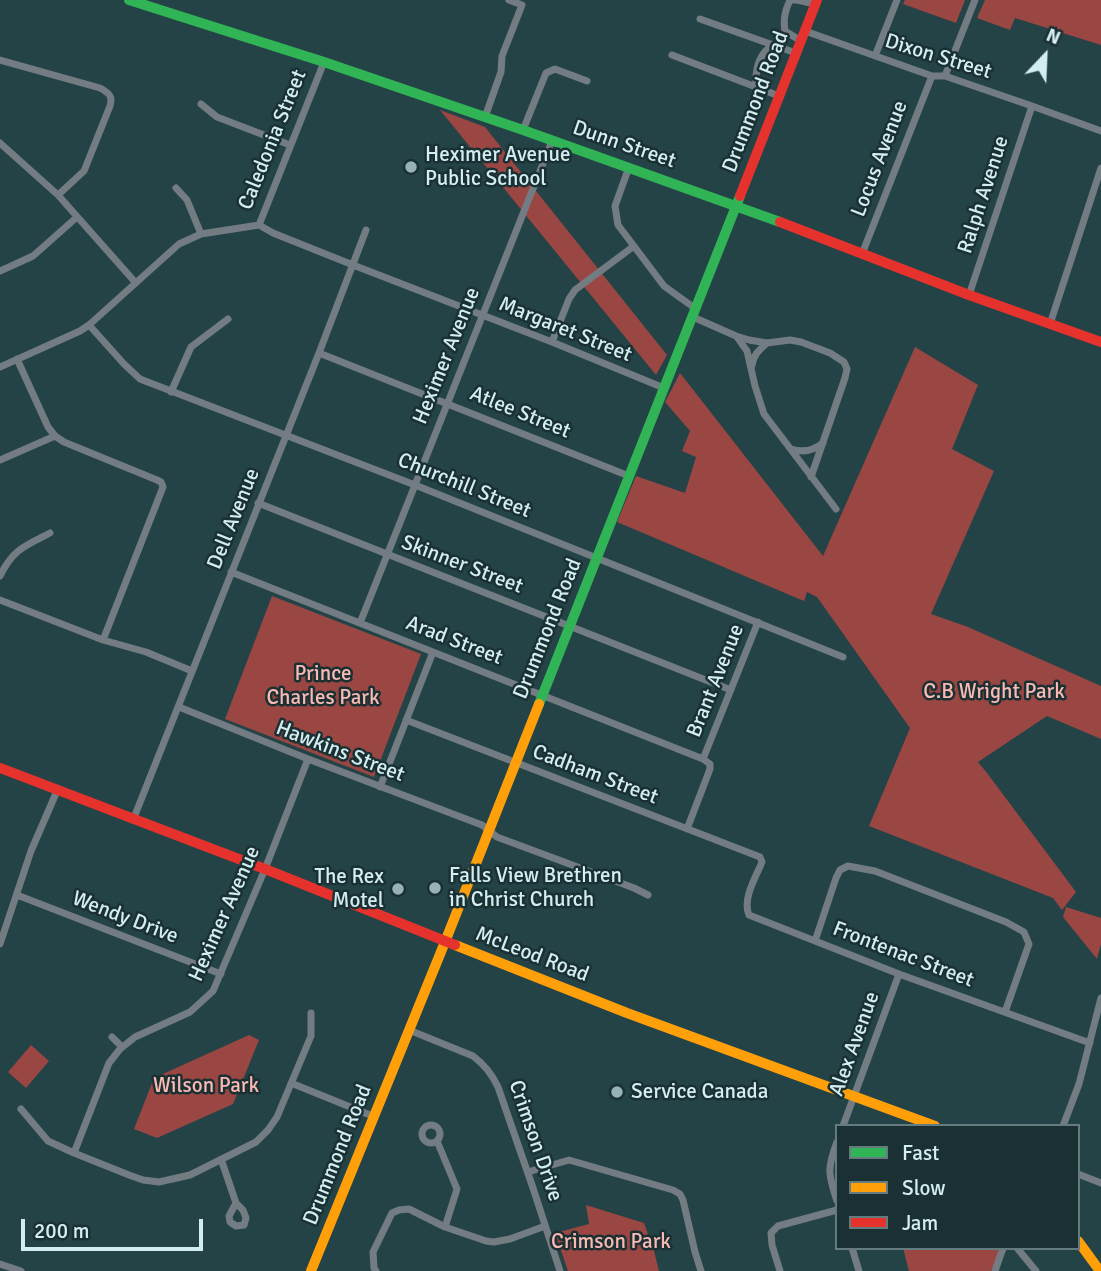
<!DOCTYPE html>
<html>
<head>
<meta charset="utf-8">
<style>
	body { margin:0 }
	#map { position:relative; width:1101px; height:1271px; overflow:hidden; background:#244347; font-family:Signika,sans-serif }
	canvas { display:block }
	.legend { position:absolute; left:835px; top:1124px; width:245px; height:126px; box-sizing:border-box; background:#1a3033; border:2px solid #647c7f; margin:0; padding:9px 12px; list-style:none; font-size:21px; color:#d3eef1 }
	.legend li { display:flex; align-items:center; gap:14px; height:35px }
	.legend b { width:35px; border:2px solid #647c7f }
	.north { position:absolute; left:1010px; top:21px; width:70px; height:70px; -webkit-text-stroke:5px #1a3033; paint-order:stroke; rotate:23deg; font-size:19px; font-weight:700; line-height:28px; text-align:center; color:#d3eef1 }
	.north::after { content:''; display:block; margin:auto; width:24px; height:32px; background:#d3eef1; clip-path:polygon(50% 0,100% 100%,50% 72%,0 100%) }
	.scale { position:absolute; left:21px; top:1219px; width:182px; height:32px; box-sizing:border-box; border:4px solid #d3eef1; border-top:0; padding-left:9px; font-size:21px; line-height:24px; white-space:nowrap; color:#d3eef1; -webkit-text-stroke:5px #1a3033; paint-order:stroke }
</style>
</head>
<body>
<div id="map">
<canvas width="1101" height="1271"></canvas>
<ul class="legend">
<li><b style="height:9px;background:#30b455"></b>Fast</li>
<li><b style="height:9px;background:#ff9f0a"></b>Slow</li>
<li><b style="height:9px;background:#e5322d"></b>Jam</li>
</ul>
<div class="north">N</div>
<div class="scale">200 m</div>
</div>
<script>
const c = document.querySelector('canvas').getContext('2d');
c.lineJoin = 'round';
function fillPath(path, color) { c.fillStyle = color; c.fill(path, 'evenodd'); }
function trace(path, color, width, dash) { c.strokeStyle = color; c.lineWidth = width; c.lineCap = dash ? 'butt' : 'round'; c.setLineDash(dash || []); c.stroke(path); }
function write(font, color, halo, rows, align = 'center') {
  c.font = font + ' Signika,sans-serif'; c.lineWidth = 5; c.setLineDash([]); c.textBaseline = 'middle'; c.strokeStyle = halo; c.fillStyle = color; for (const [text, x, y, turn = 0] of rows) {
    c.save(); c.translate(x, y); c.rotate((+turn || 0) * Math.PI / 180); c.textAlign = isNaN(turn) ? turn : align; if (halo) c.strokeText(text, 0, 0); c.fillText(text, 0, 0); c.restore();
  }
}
fillPath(new Path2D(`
	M905 0H965L956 23 903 4Z
	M985 0H1101V45L1015 18 1010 30 977 18Z
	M440 110 485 127 667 355 656 375Z
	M915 347 978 385 952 449 994 471 931 614 968 627 1101 686V739L1047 716 978 762 987 773 1076 892 1062 910 1053 898 869 826 910 728 817 597 807 592 804 601 617 522 636 476 685 493 696 457 682 451 690 431 665 402 680 373 823 556Z
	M272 596 421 654 374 777 225 719Z
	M1066 907 1101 918V944L1097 959 1063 917Z
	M249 1035 259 1040 233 1104 157 1138 134 1129 154 1078Z
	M31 1045 49 1061 26 1088 8 1072Z
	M586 1205 644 1223 654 1251 659 1271H568L555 1233 589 1224Z
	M903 1248H1008L991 1271H909Z`), '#9a4643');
trace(new Path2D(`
	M700 19 773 45
	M805 31 932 76H945L1032 106 1101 131
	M801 41 785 31C783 19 785 11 790 0H797L815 4
	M672 55 756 87
	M875 56 897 0
	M0 60 100 88C109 93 113 96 110 106L84 171 58 195
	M945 76 975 0
	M779 96 756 87C755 71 758 54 773 45L796 53
	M201 104 217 117 290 145
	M485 117 501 72 502 56 522 5 509 0
	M523 130 546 73 555 69 587 81
	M0 143 58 195 135 282
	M629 167 615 206 618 225 664 286 696 309
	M176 188 187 200 201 234
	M259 225 273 233 353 265 552 342 664 388
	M259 225 324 62
	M862 254 932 76
	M0 271 33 256 77 217
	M969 295 1032 106
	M693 317 736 336 749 340 767 343 790 340 801 342 830 353 844 362 847 369 845 378 811 477
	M1050 324 1101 168
	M89 325 124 364 140 379 415 485 843 657
	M737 337 747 351 755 386 764 414 836 509
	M552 342 569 299 575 290 634 246
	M319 353 629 476
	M17 359 48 427 55 436 64 442 157 480 161 482 163 487 103 640
	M752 365C754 354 759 350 767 343
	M0 367 80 331 89 325 179 244 201 234 259 225
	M171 392 191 347 228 319
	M791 449C803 453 813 451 823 443
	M0 460 55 436
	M258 503 731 690
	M231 572 703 759 710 764V769L687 829
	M0 576C13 549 25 546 50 533
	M0 600 103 640 146 652 192 671
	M360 623 552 141
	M179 707 308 759 482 825 497 837 634 888 648 895
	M406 720 760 857 762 862C756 877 742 899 749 915L899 974 1090 1043
	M703 759 758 622
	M380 787 433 652
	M133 820 319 353 366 230
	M17 895 221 974
	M815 941 836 878 840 870 848 866 875 871 1006 922 1024 932 1029 944 1005 1012
	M0 944 31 851 57 791
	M409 1030 473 1056C485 1065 492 1074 498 1087L533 1188 560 1271
	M112 1037 122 1047
	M291 1083 375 1117
	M21 1109 48 1141 74 1153 129 1175 143 1180 159 1182 190 1175 256 1142 268 1130 277 1117 311 1036V1013
	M422 1134a9 9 0 1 1 18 0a9 9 0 1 1-18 0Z
	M843 1126 899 974
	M1063 1126 1079 1084 1101 998
	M437 1141 457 1189 445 1227
	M837 1142C827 1168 828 1174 837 1201
	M74 1153 109 1063 120 1049 135 1037 190 1012 213 991 265 869 308 759
	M221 1159 236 1203 229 1216 230 1222 236 1226 244 1225 246 1218 243 1210 236 1203
	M528 1172 569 1160 673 1190 680 1194 683 1200 695 1252 701 1271
	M1078 1174 1101 1183
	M852 1248 859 1271
	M1017 1248 1036 1271
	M0 1264 21 1271
	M376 1271 374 1268 373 1252 392 1213 399 1210 409 1209 445 1227 486 1241 494 1242 510 1239 545 1226
	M780 1271 772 1245 771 1233 778 1226 837 1210
	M995 1271 1003 1248`), '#727c82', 7);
trace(new Path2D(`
	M129 0 324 62 523 130 780 222
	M539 704 740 196`), '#30b455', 10);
trace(new Path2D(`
	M455 945 627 1013 935 1126
	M1078 1241 1100 1271
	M311 1271 445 942 539 704`), '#ff9f0a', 10);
trace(new Path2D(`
	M740 196 817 0
	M780 222 969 295 1101 342
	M0 768 265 869 455 945`), '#e5322d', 10);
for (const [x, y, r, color] of [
	[411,167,7,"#96b2b6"],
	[435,888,7,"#96b2b6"],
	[398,889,7,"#96b2b6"],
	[617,1092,7,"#96b2b6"]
]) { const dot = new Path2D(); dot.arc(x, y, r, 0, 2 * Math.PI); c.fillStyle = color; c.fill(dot); trace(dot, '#1a3033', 2.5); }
write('21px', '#d3eef1', '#1a3033', [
	["Dixon Street",938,57,17],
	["Drummond Road",756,102,-69],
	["Caledonia Street",273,140,-68],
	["Dunn Street",624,145,19],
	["Locus Avenue",880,159,-69],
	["Ralph Avenue",984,195,-72],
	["Margaret Street",565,330,22],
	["Heximer Avenue",447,356,-68],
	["Atlee Street",520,413,22],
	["Churchill Street",464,486,22],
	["Dell Avenue",234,519,-68],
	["Skinner Street",462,565,21],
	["Drummond Road",548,629,-68],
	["Arad Street",454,641,21],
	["Brant Avenue",716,681,-68],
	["Hawkins Street",340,752,21],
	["Cadham Street",595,775,21],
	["Heximer Avenue",225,914,-66],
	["Wendy Drive",125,918,21],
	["McLeod Road",532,955,21],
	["Frontenac Street",903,955,21],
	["Alex Avenue",855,1044,-70],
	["Crimson Drive",535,1141,71],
	["Drummond Road",338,1155,-68]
]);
write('21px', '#d3eef1', '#1a3033', [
	["Heximer Avenue",425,155],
	["Public School",425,179],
	["Falls View Brethren",449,876],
	["in Christ Church",449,900],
	["The Rex",384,877,"right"],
	["Motel",384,901,"right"],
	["Service Canada",631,1092]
], 'left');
write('21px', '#fab9b3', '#1a3033', [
	["Prince",323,674],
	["Charles Park",323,698],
	["C.B Wright Park",994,692],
	["Wilson Park",206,1086],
	["Crimson Park",611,1242]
]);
</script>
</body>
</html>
